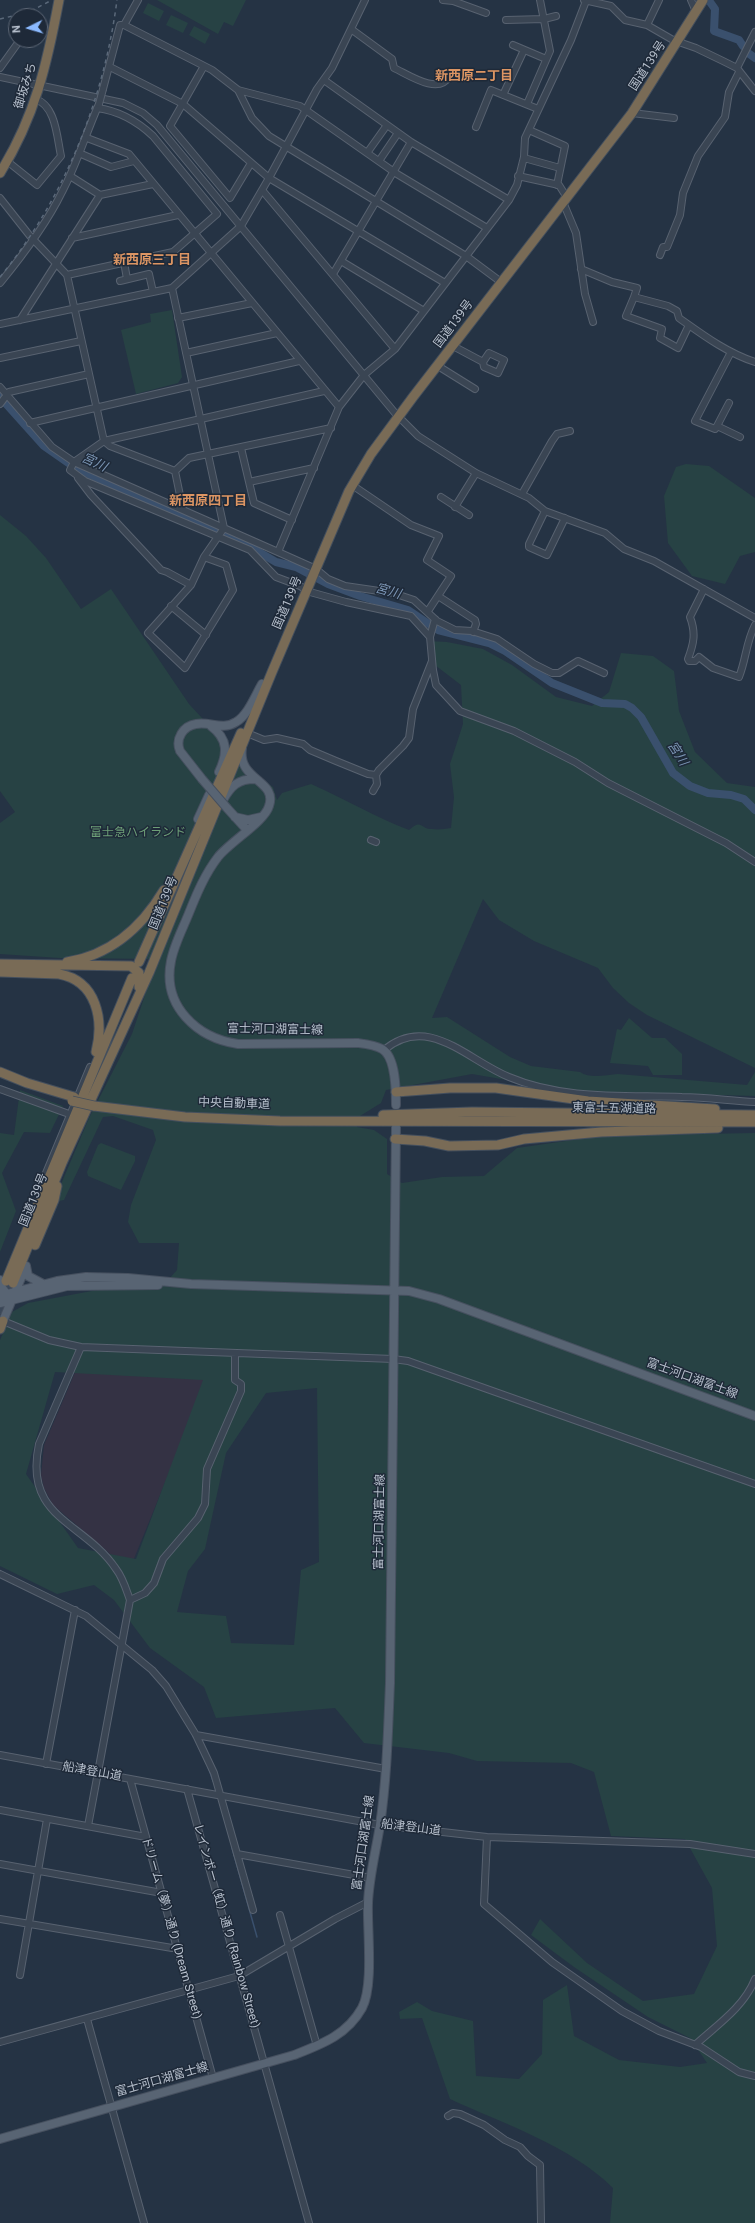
<!DOCTYPE html>
<html>
<head>
<meta charset="utf-8">
<style>
	body { margin:0 }
	#map { position:relative; width:755px; height:2223px; overflow:hidden; background:#253344; font-family:Roboto,sans-serif }
	canvas { display:block }
	.north { position:absolute; left:8px; top:8px; width:40px; height:40px; box-sizing:border-box; background:#1e2938; border:1px solid #5b6574; border-radius:50%; rotate:265deg; font-size:11px; font-weight:700; line-height:16px; text-align:center; color:#b7c0cd }
	.north::after { content:''; display:block; margin:auto; width:14px; height:18px; background:#8bb9fe; clip-path:polygon(50% 0,100% 100%,50% 72%,0 100%) }
</style>
</head>
<body>
<div id="map">
<canvas width="755" height="2223"></canvas>
<div class="north">N</div>
</div>
<script>
const c = document.querySelector('canvas').getContext('2d');
c.lineJoin = 'round';
function fillPath(path, color) { c.fillStyle = color; c.fill(path, 'evenodd'); }
function trace(path, color, width, dash) { c.strokeStyle = color; c.lineWidth = width; c.lineCap = dash ? 'butt' : 'round'; c.setLineDash(dash || []); c.stroke(path); }
function write(font, color, halo, rows, align = 'center') {
  c.font = font + ' Roboto,"Noto Sans JP",sans-serif'; c.lineWidth = 3; c.setLineDash([]); c.textBaseline = 'middle'; c.strokeStyle = halo; c.fillStyle = color; for (const [text, x, y, turn = 0] of rows) {
    c.save(); c.translate(x, y); c.rotate((+turn || 0) * Math.PI / 180); c.textAlign = isNaN(turn) ? turn : align; if (halo) c.strokeText(text, 0, 0); c.fillText(text, 0, 0); c.restore();
  }
}
fillPath(new Path2D(`
	M82 1356H217L126 1578 119 1565 107 1551 53 1505 44 1488 41 1475 44 1445Z`), '#343244');
fillPath(new Path2D(`
	M157 0H246L233 26 224 22 218 34Z
	M148 3 164 11 159 21 143 13Z
	M171 15 188 23 183 33 166 25Z
	M194 26 210 34 205 44 189 35Z
	M172 310 182 377 178 383 136 394 121 330 151 322 150 314Z
	M686 464 709 466 755 498V552L740 556 725 584 692 576 668 543 664 496 676 467Z
	M0 515 26 536 46 558 81 609 111 589 189 704 254 774 273 787 277 800 282 793 311 784C345 799 375 817 409 830 422 818 420 829 432 829 438 830 445 829 451 828L454 797 450 764 463 724 461 685 431 662 428 641 447 642 483 649 512 665 556 697 592 706 609 692 621 653 653 656 674 671 679 711 695 752 727 783 755 787V1068L647 1015 629 1003 613 988 598 968 534 941 499 920 483 899 432 1018 447 1017 510 1057 531 1066 580 1072C590 1079 606 1075 618 1074L747 1085 755 1072V1096L570 1091 472 1074 386 1090 381 1103 360 1116 357 1127 374 1130 387 1139V1174L402 1183 442 1177 484 1176 517 1148 601 1136 755 1133V2223H610L613 2188C571 2146 504 2124 450 2099L422 2018 400 2019 399 2012 417 2002 432 2011 473 2021 476 2076 519 2079 542 2054 543 2000 567 1985 574 2036 619 2060 680 2067 707 2063 690 2038 648 2017 574 1967 531 1935 540 1919 587 1963 643 2001 694 1994 717 1946 712 1888 685 1839 611 1836 594 1772 571 1763 477 1761 449 1753 364 1743 335 1708 216 1718 204 1687 150 1648 114 1600 94 1585 57 1594 0 1566V1340L12 1312 28 1303 113 1287 159 1290 177 1270 179 1243H139L128 1222 131 1205 156 1140 153 1130 113 1116 103 1117 64 1200 59 1201V1189L89 1118 132 1034 157 959 60 958 0 954V823L15 812 0 791ZM55 1372 203 1380 136 1559 78 1548 26 1474ZM317 1388 319 1562 301 1570 294 1645 231 1643 226 1616 177 1612 188 1571 205 1549 226 1453 266 1393Z
	M629 1018 652 1038H665L682 1054V1075H653L648 1066 610 1063 617 1029 621 1030Z
	M20 1090 63 1106 50 1133 24 1132 2 1173 16 1211 0 1252V1133L14 1135Z
	M101 1143 135 1156V1161L121 1190 88 1176 87 1172 98 1145Z`), '#274244');
trace(new Path2D(`
	M207 1764 213 1781
	M232 1848 257 1937`), '#3a506d', 1.5);
trace(new Path2D(`
	M710 2 715 9 714 31 739 40 743 46
	M748 53 755 58
	M0 397 44 446 77 469 233 537 276 562 296 567 328 584 360 596 408 610 438 630 489 643 505 651 552 683 602 703 625 704 632 708 641 717 673 773 690 786 708 793 731 795 744 799 755 810`), '#3a506d', 8);
trace(new Path2D(`
	M0 1314 13 1283`), '#3b4859', 9, [9, 4.5]);
const minor = new Path2D(`
	M443 0 453 1 486 13
	M584 0 611 6 625 20 647 25 673 40 696 48 723 61 737 68 755 91
	M691 0 694 7
	M506 20 544 19 556 16
	M124 25 212 70 238 90 300 106 397 174 487 228
	M647 25 659 0
	M351 29 392 59 394 68C409 75 438 95 449 77
	M513 45 546 59
	M204 66 170 126 230 198 251 163
	M110 67 183 104 269 178 445 283
	M0 68 20 40
	M737 68 755 32
	M0 77 123 103 143 113 157 125 395 413 418 436 476 473 529 498 545 511 605 533 624 549 654 561 755 618
	M324 80 411 142 509 200
	M103 89 120 25H124L138 0
	M238 90 252 118 269 136 466 256 501 282
	M503 95 524 50
	M527 104 550 51 540 0
	M632 113 674 118
	M476 127 491 90 538 109
	M529 130 565 146 557 185
	M87 138 129 154 339 407
	M79 153 111 167 134 161
	M367 153 387 125
	M524 158 560 168
	M7 161 37 185 61 156C57 138 56 105 35 99
	M379 161 398 133
	M70 176 100 195
	M518 176 559 185 564 193
	M262 190 395 349
	M0 198 30 236 67 275 104 441 110 446 175 471 183 510
	M563 202 576 233 585 294 593 322
	M72 238 178 215
	M660 255 663 247H667L680 215 683 193 698 156 725 117 729 92 739 72
	M341 261 424 311
	M124 262 127 279
	M581 269 612 282 637 288 634 297 668 306 677 311 679 318C703 335 727 353 755 362
	M333 274 411 142
	M67 275 173 252 217 214 153 136C137 121 120 111 97 108
	M120 281 149 274 153 292
	M0 283C23 255 46 225 62 192 77 164 86 133 99 104
	M172 288 224 528 204 557 191 585 148 633 185 668 233 590 226 565 204 557
	M634 297 626 316 662 329 660 338 678 348 689 325
	M178 318 252 303
	M20 320 100 195 153 184
	M0 324 172 288 241 226 269 178 317 89 332 68 365 0
	M453 346 483 362 484 367 498 373 504 360 489 353 483 362
	M731 352 695 421 715 429 717 426 740 437
	M186 353 277 333
	M0 358 81 341
	M438 366 475 389
	M0 387 52 447 74 462 278 552 316 569 328 579 345 586 393 593 414 600 437 621 455 630 472 631 497 639 534 664 552 673H559L578 661 604 673
	M324 391 104 441 74 462 70 470 85 481 250 550 276 577 300 586 310 592 346 602 411 616 430 637 433 670 436 685 460 711 514 731 575 762 608 783 726 843 755 862
	M0 404 9 392 89 374
	M30 423 299 361
	M717 426 729 403
	M241 448 254 503 292 520
	M175 471 189 458 331 428
	M78 478 91 495 161 570 167 572 191 585
	M249 482 314 468
	M352 485 411 525 439 536 427 560 451 576 428 611
	M522 494 552 441 557 434 570 431
	M441 497 469 515
	M455 507 476 473
	M545 511 529 544V547L547 555 565 518
	M278 552 339 407 364 375 395 349 509 200 517 185 524 157 525 138 571 40 586 1
	M704 589 690 617C696 633 694 643 688 659L689 661H695L699 657 713 668 739 677C746 660 746 642 755 625
	M438 596 475 620 476 624 473 632
	M171 606 206 635
	M430 637 435 619
	M247 733 264 740 277 738 303 744 310 750 336 761 368 774 376 775
	M373 791 377 784 376 775 379 770 403 746 409 738 413 709 432 661
	M371 840 376 842
	M384 1050C428 1013 467 1060 509 1077 563 1100 625 1095 682 1097 707 1097 731 1101 755 1102
	M0 1089 69 1114
	M41 1185 90 1067
	M3 1321 49 1340 81 1347 393 1359 408 1361 755 1484
	M81 1347 39 1444C23 1519 84 1521 116 1569 123 1578 126 1589 130 1600L88 1826
	M0 1574 86 1616 152 1670 166 1686 196 1735 214 1773 253 1910
	M130 1600 145 1593 154 1583 163 1559 198 1518 205 1504 207 1469 241 1391V1384L235 1380V1353
	M196 1735 386 1769
	M0 1755 380 1825 487 1837 690 1844 755 1854
	M46 1764 75 1610
	M130 1779 213 2078
	M187 1789 309 2223
	M0 1810 146 1837
	M487 1837 484 1904 552 1962 622 2011 659 2031 701 2047 739 2072 755 2076
	M237 1854 371 1878
	M0 1864 162 1893
	M280 1915 317 2046
	M0 1919 172 1948 177 1947
	M20 1975 47 1819
	M87 2019 144 2223
	M0 2042 239 1976 335 1919 368 1902
	M695 2045C717 2025 744 2007 755 1979
	M448 2116 453 2113 460 2114 484 2125 505 2140 520 2147 528 2156 540 2165 541 2223`);
const major = new Path2D(`
	M211 726C228 739 228 753 219 772
	M242 748C237 781 278 780 269 806 265 821 230 842 218 857 205 874 197 893 189 913 183 928 174 945 171 961 162 1006 197 1038 238 1044L358 1043C366 1044 375 1045 382 1049 396 1057 396 1091 396 1105
	M202 779 180 751C175 739 183 726 196 724 210 721 222 731 236 722 248 715 255 696 262 684
	M223 800C231 786 238 779 255 779
	M227 808 247 830
	M235 817 248 820 261 817
	M198 819 209 795
	M26 1266 28 1276 43 1284
	M0 1280 2 1288 9 1297
	M0 1296 57 1281 86 1277 128 1278 191 1284 409 1291 439 1299 755 1416
	M0 1303 67 1286 158 1285
	M3 1321 26 1266
	M0 2139 294 2055C322 2044 347 2035 362 2008 374 1986 367 1930 368 1903 369 1877 376 1851 380 1825 387 1778 388 1730 390 1683L396 1127`);
const highway = new Path2D(`
	M0 173C35 117 47 64 59 0
	M67 962C110 955 142 927 164 890
	M139 962 241 733
	M0 964 131 966 139 973V987
	M0 972 59 974C97 981 104 1020 96 1052
	M0 1072 27 1083 74 1097
	M396 1092 450 1088H496L588 1101 715 1109
	M94 1106 185 1117 280 1121 755 1122
	M383 1115 472 1112 755 1115
	M395 1139 425 1141 449 1146 498 1145 524 1139 601 1132 718 1128
	M35 1245 54 1200 57 1186
	M6 1281 132 978
	M13 1283 62 1163 149 973 272 672 349 491 371 454 413 397 632 113 703 0
	M0 1329 3 1321`);
trace(minor, '#586270', 8);
trace(major, '#46505f', 10);
trace(highway, '#444f5d', 11);
trace(minor, '#3a4553', 6);
trace(major, '#586473', 8);
trace(highway, '#796b56', 9);
trace(new Path2D(`
	M0 19 29 12 52 0
	M0 277C64 199 104 100 117 0`), '#5b697a', 1.5, [4, 4]);
const minorBridge = new Path2D(`
	M99 104 103 89`);
const majorBridge = new Path2D(`
	M202 779 227 808`);
const highwayBridge = new Path2D(`
	M72 1101 94 1106`);
trace(minorBridge, '#586270', 8, []);
trace(majorBridge, '#46505f', 10, []);
trace(highwayBridge, '#444f5d', 11, []);
trace(minorBridge, '#3a4553', 6);
trace(majorBridge, '#586473', 8);
trace(highwayBridge, '#796b56', 9);
write('12px', '#b7c0cd', '#1e2938', [
	["国道139号",648,66,-57],
	["御坂みち",26,86,-73],
	["国道139号",454,324,-53],
	["国道139号",288,603,-67],
	["国道139号",164,903,-68],
	["富士河口湖富士線",275,1030,1],
	["中央自動車道",234,1104,2],
	["東富士五湖道路",614,1109,1],
	["国道139号",34,1200,-68],
	["富士河口湖富士線",692,1379,20],
	["富士河口湖富士線",380,1522,-89],
	["船津登山道",92,1772,10],
	["船津登山道",411,1828,7],
	["富士河口湖富士線",364,1843,-82],
	["レインボー（虹）通り (Rainbow Street)",226,1926,74],
	["ドリーム（夢）通り (Dream Street)",171,1928,74],
	["富士河口湖富士線",162,2080,-16]
]);
write('12px', '#6d9f77', '#1e2938', [
	["富士急ハイランド",138,833]
]);
write('bold 13px', '#dc9563', '#1e2938', [
	["新西原二丁目",474,77],
	["新西原三丁目",152,261],
	["新西原四丁目",208,502]
]);
write('italic 13px', '#7c96b5', '#1e2938', [
	["宮川",94,463,25],
	["宮川",388,592,16],
	["宮川",677,754,57]
]);
</script>
</body>
</html>
